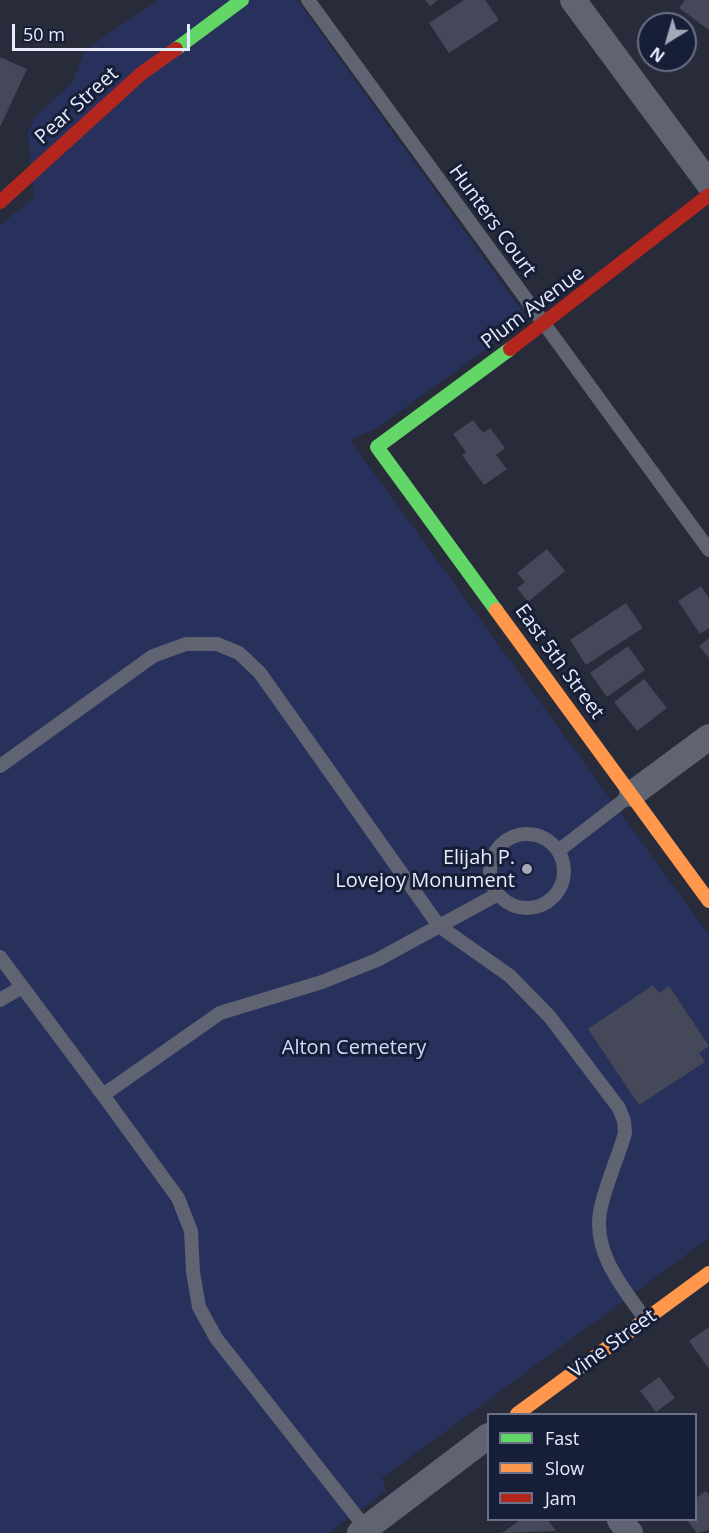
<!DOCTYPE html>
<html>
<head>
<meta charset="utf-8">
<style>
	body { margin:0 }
	#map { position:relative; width:709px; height:1533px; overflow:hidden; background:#282b39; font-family:"Open Sans",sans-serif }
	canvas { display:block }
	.legend { position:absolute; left:487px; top:1413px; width:210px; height:108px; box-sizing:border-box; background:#171e37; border:2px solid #6a7086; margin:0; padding:8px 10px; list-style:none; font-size:18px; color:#e6ecfd }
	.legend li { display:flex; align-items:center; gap:12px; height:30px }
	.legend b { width:30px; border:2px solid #6a7086 }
	.north { position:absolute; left:637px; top:12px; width:60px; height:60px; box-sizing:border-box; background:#171e37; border:2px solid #6a7086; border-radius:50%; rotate:217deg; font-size:16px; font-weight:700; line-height:24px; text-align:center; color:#e6ecfd }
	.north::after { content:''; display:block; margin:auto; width:21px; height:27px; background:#a4a8b8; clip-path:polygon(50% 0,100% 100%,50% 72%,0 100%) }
	.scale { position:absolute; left:12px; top:24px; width:178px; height:27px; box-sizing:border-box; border:3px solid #e6ecfd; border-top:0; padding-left:8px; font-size:18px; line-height:21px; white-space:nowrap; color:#e6ecfd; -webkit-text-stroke:4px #171e37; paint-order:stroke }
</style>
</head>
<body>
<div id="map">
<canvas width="709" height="1533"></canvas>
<ul class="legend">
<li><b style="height:8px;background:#63d668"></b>Fast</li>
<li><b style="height:8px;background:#ff974d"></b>Slow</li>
<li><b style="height:8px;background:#b3261e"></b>Jam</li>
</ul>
<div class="north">N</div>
<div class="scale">50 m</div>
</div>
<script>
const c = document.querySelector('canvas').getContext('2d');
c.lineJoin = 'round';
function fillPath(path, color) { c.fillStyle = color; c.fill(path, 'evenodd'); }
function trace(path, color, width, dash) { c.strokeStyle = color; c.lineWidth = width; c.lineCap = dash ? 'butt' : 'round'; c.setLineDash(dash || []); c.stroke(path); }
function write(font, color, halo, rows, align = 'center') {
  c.font = font + ' "Open Sans",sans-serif'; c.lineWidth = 6; c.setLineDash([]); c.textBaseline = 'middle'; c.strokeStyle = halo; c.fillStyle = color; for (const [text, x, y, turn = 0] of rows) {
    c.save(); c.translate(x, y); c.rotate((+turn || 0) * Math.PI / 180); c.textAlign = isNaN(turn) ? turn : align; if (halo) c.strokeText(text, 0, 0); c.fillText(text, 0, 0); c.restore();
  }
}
fillPath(new Path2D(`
	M158 0H297L528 319 377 428 350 440 709 935V1238L382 1478 386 1491 329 1533H0V225L34 198 28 133 34 118 72 83 85 50Z`), '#27315c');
fillPath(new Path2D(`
	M425 0H438L430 6Z
	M464 0H485L499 20 449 53 429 23Z
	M685 0H709V30L679 8Z
	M0 57 27 69 0 127Z
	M473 420 483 433 490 428 505 448 496 455 507 469 484 485 462 455 466 452 453 434Z
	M547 549 565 571 528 602 517 588 525 582 517 573Z
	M701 586 709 598V628L700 634 678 601Z
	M626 603 643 628 586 665 570 640Z
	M709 638V658L699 646Z
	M628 646 645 670 607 697 590 673Z
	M644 679 667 708 637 731 614 702Z
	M653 985 659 993 669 986 709 1046 699 1053 705 1062 639 1105 588 1029Z
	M709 1327V1369L689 1341Z
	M659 1377 675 1398 656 1412 640 1391Z
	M706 1491 709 1495V1530L697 1533 687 1520H696V1498Z
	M520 1520H548L556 1531 502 1533Z`), '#444858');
trace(new Path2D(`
	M308 0 709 550
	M0 766 153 656 186 644H217L239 653 260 673 439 926 510 976 550 1017 619 1108 624 1121 625 1133C618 1158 604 1188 600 1212 593 1254 624 1289 646 1320
	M490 871a37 37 0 1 1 74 0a37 37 0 1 1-74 0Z
	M558 851 632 794
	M0 957 103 1095 220 1013 322 982 377 960 498 894
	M0 1000 22 987
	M103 1095 178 1198 191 1231 193 1272 199 1307 216 1338 368 1531`), '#5f6372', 14);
trace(new Path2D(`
	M573 0 709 184
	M632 794 709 737
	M620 1520 630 1533
	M360 1533 488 1436`), '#5f6372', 26);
trace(new Path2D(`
	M176 49 242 0
	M496 610 377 447 510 349`), '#63d668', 14);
trace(new Path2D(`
	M496 610 709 901
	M517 1414 709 1273`), '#ff974d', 14);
trace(new Path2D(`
	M0 202 142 73 176 49
	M510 349 709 195`), '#b3261e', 14);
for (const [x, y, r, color] of [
	[527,869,6,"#a4a8b8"]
]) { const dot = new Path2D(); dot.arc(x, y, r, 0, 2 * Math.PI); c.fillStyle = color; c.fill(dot); trace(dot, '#171e37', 2); }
write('20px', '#e6ecfd', '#171e37', [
	["Pear Street",77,106,-42],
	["Hunters Court",492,221,54],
	["Plum Avenue",533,308,-37],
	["East 5th Street",559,662,54],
	["Vine Street",613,1344,-36]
]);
write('20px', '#e6ecfd', '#171e37', [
	["Elijah P.",515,858],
	["Lovejoy Monument",515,881]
], 'right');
write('20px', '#cfdafb', '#171e37', [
	["Alton Cemetery",354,1048]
]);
</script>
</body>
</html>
